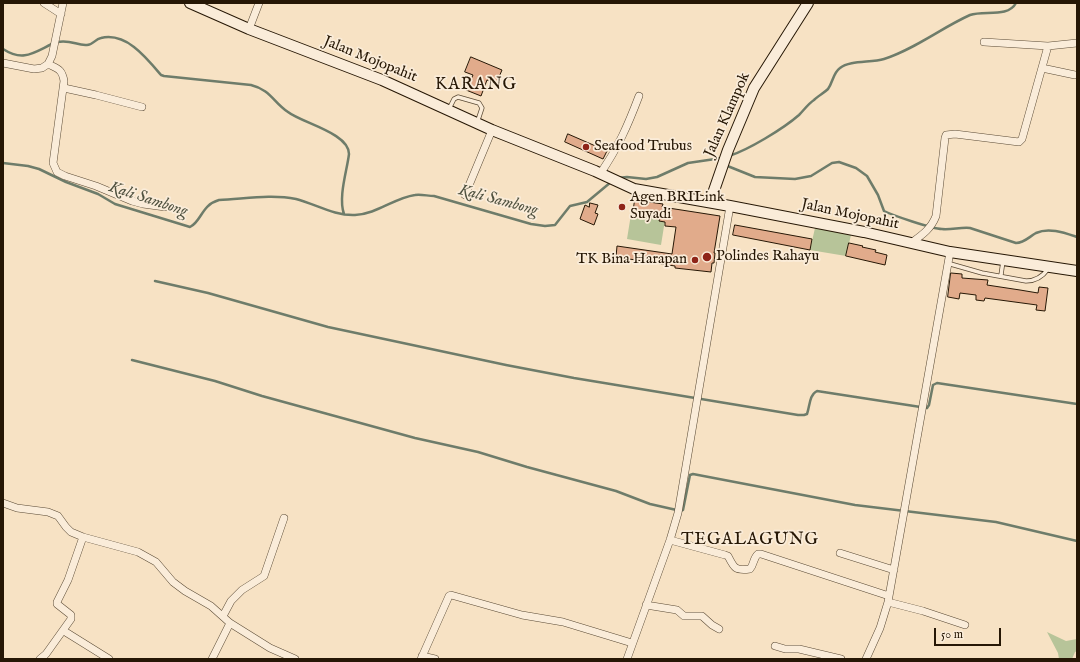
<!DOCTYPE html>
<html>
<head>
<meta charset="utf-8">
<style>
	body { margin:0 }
	#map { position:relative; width:1080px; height:662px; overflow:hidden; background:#f7e2c4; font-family:"IM FELL English",serif }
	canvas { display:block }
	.frame { position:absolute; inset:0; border:4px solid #261705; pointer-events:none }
	.scale { position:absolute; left:934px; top:628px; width:67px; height:18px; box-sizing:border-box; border:2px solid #261705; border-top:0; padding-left:5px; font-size:12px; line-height:14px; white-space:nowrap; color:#261705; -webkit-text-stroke:3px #faecd9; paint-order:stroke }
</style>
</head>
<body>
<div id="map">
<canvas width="1080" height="662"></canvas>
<div class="frame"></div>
<div class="scale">50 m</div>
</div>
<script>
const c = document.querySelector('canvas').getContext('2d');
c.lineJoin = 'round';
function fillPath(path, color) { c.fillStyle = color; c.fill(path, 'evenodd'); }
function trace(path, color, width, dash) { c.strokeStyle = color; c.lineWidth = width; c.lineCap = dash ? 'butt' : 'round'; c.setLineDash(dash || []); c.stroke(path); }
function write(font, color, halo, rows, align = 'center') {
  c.font = font + ' "IM FELL English",serif'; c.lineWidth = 3.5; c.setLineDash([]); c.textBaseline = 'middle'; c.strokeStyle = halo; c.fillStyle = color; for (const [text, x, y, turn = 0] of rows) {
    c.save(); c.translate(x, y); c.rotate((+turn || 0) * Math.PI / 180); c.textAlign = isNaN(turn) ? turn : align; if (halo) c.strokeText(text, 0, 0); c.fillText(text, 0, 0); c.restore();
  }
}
fillPath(new Path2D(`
	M632 208 666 214 661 245 627 239Z
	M815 228 851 235 846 256 810 250Z
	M1047 632 1066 641 1077 639V651L1075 652 1072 659H1059L1058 653Z`), '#b7c499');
trace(new Path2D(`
	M57 42C71 39 77 46 87 45 93 45 95 39 101 38 126 32 146 57 161 75L164 76 251 85C271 90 273 102 288 112 302 123 349 133 349 154 347 171 338 197 344 214
	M3 49C23 62 33 53 52 44
	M729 156C748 150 783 129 799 115 804 110 808 104 814 100 818 96 824 93 828 89 833 82 833 73 840 68 850 60 871 63 884 59 915 49 941 28 970 15 984 10 1008 18 1016 3
	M3 163 28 166 39 169 66 182 98 194 115 204 190 227C202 221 201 205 219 200 244 199 271 194 296 199 315 204 335 216 355 215 377 214 394 198 415 195 421 194 428 196 434 196L531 224 545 226 555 225 570 206 587 202 611 182
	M725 165 755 177 795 179 811 176 832 163 839 162 856 168 867 176 878 195 884 211C892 215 932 229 942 229 951 230 961 227 970 228L1016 243C1024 243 1029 237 1036 233 1049 227 1065 233 1077 237
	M617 178 627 177 646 179 657 177 688 163 722 158
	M155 281 208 293 328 327 506 365 574 378 798 415H804L807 414C810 406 809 395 817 391L927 408 929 405 933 385 937 383 1077 404
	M132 360 215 381 262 396 415 438 478 452 527 467 616 491 650 504 681 511 683 510 690 475 693 474 855 505 996 522 1077 541`), '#6e7c6a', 2.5);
const building = new Path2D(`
	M471 57 502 70 496 84 487 80 481 96 466 90 473 75 465 72Z
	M568 134 607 151 603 159 565 142Z
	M635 200 663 204 662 207 720 216 714 253H715L714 263H712L711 272 675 268V266L616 257 617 246 672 254 676 227 665 226V222L659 221 660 218 633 214Z
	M590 203 598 205 595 213 598 214 594 225 580 219 585 205 589 207Z
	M735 225 812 239 810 250 733 235Z
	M849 243 863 246 862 247 876 250 875 252 887 255 885 265 846 256Z
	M951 273 962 274V278L988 280 987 285 1020 290 1038 293 1039 287 1048 288 1045 311 1036 310 1037 305 985 298 984 301 976 300V295L960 293 959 299 948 297Z`);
fillPath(building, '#e1ab8b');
trace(building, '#261705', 1);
const lane = new Path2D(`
	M449 109 454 99 458 97 479 103 482 108 477 123
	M947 263 982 273 1026 281C1036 281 1043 276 1048 269
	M1001 275 1003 261`);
const street = new Path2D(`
	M44 3 61 14
	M249 29 259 3
	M984 42 1048 46 1077 43
	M3 63 34 69 42 68 48 64 52 56 63 3
	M48 64C58 69 62 69 64 81L53 163 57 172 65 176 96 186 132 201 143 204 165 207
	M1042 68 1075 75
	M64 88 96 95 142 107
	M600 174C618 148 628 125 639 96
	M465 195 492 130
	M911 243C922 235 931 229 936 216L945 138 946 135 955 134 1019 142 1022 139 1048 46
	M3 503 17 508 48 512 58 516 66 527 71 532 83 537 138 552 156 562 173 582 185 591 211 606 230 623 270 648 295 659
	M670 540 725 555 728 556C734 568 735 571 750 569 754 565 753 558 758 554H761L889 596
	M840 553 894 570
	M888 602 923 611 965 625
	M646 605 677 610 684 616H702L712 625 719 629
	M223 616 231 601 242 590 264 576 284 518
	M64 631 109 659
	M775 646 785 649H799L841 659
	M422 656 435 659
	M40 659 46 654 71 619V615L57 604V602L68 580 83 537
	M212 659 230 623
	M421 659 449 596 451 595 522 615 563 622 632 643
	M627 659 670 540 678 513 730 206
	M866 659 880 628 888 602 950 252`);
const secondary = new Path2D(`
	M190 3 249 29 382 80 492 130 595 171 634 189 730 206 864 232 950 252 1077 271
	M710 202 728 150 754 88 808 3`);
trace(lane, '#5a4a35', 5);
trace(street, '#5a4a35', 8);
trace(secondary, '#261705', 12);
trace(lane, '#faecd9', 3.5);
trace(street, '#faecd9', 7);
trace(secondary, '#faecd9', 10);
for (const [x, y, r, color] of [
	[586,147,4,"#8f2418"],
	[622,207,4,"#8f2418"],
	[707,257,5,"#8f2418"],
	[695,260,4,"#8f2418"]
]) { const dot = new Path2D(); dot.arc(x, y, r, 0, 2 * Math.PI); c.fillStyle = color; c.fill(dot); trace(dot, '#faecd9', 1.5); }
write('15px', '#261705', '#faecd9', [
	["Jalan Mojopahit",370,60,22],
	["Jalan Klampok",728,115,-66],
	["Jalan Mojopahit",850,215,12]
]);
write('15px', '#261705', '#faecd9', [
	["Seafood Trubus",594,147],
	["Agen BRILink",630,198],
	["Suyadi",630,215],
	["Polindes Rahayu",716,257],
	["TK Bina Harapan",687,260,"right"]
], 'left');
write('italic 16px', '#505240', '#faecd9', [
	["Kali Sambong",148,200,18],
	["Kali Sambong",498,201,15]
]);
c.letterSpacing = '1px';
write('17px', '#261705', '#faecd9', [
	["KARANG",476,86],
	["TEGALAGUNG",750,541]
]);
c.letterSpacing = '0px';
</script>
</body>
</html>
